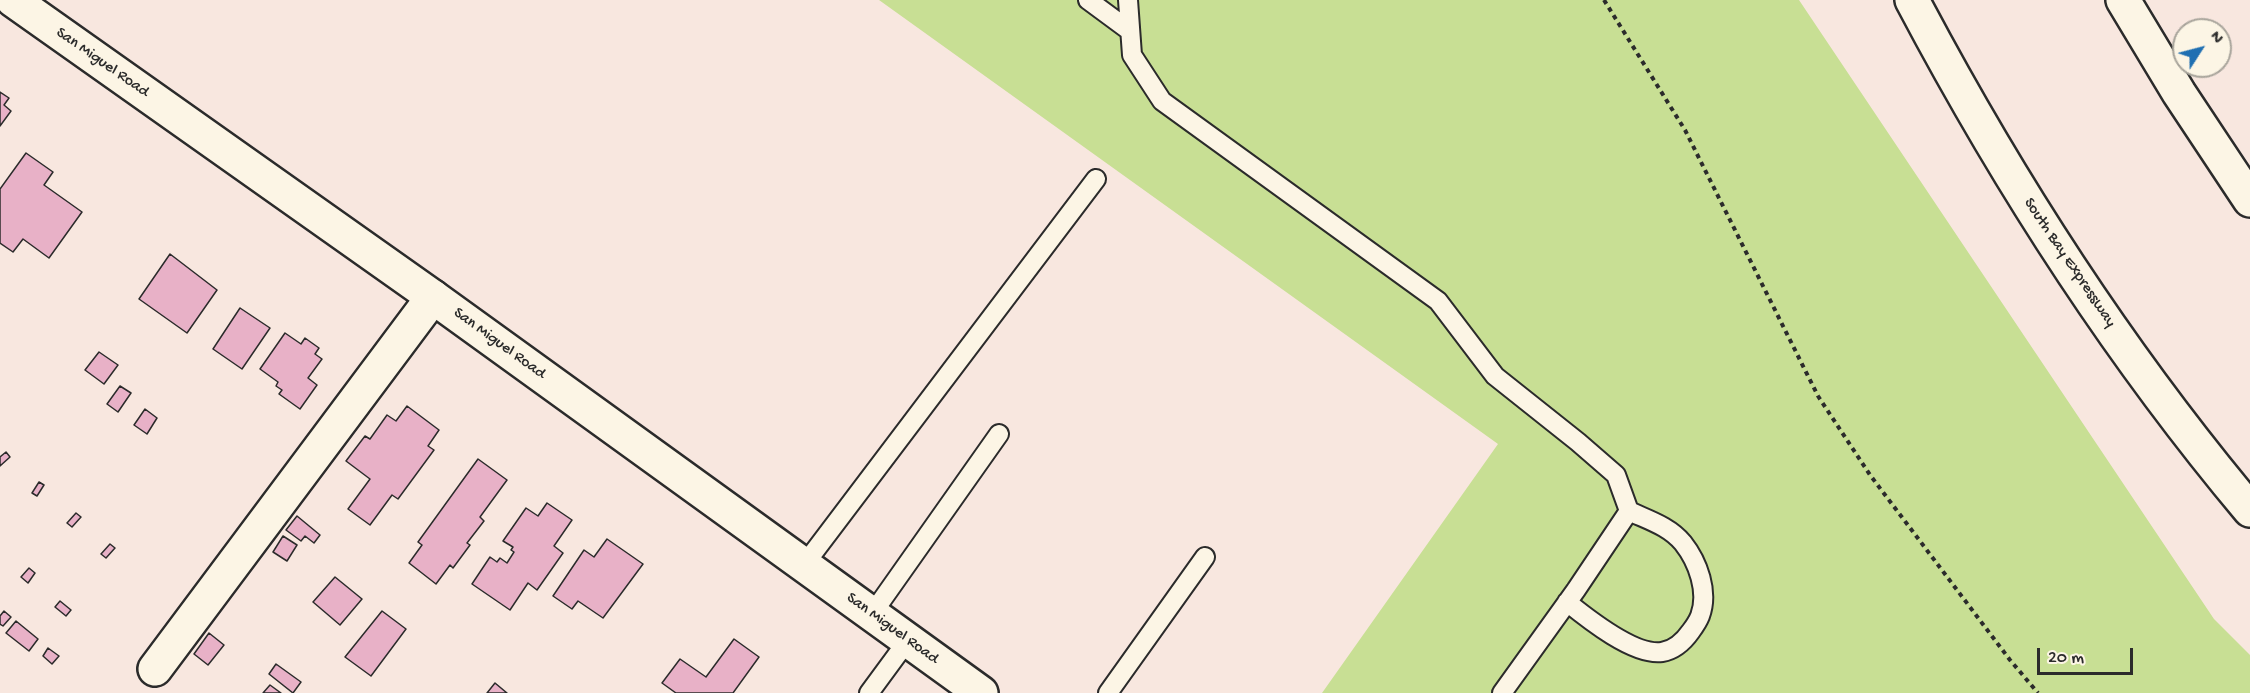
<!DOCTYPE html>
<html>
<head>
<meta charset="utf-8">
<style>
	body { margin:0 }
	#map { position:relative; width:2250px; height:693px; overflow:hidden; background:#f8e7df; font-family:"Gochi Hand",sans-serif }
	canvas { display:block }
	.north { position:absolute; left:2172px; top:18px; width:60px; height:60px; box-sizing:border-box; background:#fcf5e5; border:2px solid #a8a49b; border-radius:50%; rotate:54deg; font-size:16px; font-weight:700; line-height:24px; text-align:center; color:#2b2b2b }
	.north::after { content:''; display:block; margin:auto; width:21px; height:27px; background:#1f6fb2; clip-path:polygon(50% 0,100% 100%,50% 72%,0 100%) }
	.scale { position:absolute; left:2037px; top:648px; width:96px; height:27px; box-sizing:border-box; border:3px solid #2b2b2b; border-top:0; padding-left:8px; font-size:18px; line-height:21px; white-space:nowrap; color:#2b2b2b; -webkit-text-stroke:4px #fcf5e5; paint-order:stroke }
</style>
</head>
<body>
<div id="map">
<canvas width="2250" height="693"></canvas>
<div class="north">N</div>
<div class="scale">20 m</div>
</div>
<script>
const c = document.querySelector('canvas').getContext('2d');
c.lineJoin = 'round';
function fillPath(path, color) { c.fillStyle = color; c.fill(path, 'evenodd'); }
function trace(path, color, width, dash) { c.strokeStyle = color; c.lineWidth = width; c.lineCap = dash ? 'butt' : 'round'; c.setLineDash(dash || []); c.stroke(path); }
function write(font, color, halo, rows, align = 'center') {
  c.font = font + ' "Gochi Hand",sans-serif'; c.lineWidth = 5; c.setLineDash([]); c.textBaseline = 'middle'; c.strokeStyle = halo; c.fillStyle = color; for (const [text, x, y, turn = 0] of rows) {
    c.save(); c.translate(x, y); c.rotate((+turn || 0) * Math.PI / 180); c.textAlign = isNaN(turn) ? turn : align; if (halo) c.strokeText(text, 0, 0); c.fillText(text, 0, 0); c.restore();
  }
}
fillPath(new Path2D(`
	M879 0H1799L2214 619 2250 655V693H1322L1498 444Z`), '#c8df94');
const building = new Path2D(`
	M0 92 9 98 4 105 11 111 0 126Z
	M26 153 53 172 44 185 82 212 49 258 23 239 13 252 0 243V189Z
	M170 254 217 290 187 333 139 299Z
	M240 308 270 328 242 369 213 349Z
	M285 333 301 344 305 338 319 348 315 354 322 359 308 378 317 385 300 409 279 394 282 390 276 386 278 382 260 369Z
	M99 352 118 365 104 384 85 370Z
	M120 386 131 393 118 412 107 404Z
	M407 406 439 430 428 446 434 450 398 499 392 495 370 525 348 509 370 479 346 461 365 436 370 439 387 415 396 421Z
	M145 409 157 418 147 434 134 425Z
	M6 452 10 457 0 466V457Z
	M478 459 507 480 480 517 484 521 467 543 470 545 453 568 450 565 436 584 409 563 422 545 418 542Z
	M39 482 44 485 37 496 32 493Z
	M547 503 572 520 554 546 563 553 537 590 528 583 510 610 472 584 490 557 497 562 500 558 507 563 514 552 511 550 513 547 503 541 526 508 538 516Z
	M76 513 81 517 72 527 67 523Z
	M297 516 320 535 314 543 305 536 301 541 286 530Z
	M283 536 297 545 287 561 273 552Z
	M607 539 643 564 603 618 578 601 572 609 553 596 584 550 594 557Z
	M110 544 115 548 106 558 101 554Z
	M29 568 35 573 28 583 21 577Z
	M335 577 362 599 340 625 313 602Z
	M60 601 71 610 66 616 55 607Z
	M4 611 11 617 3 626 0 624V616Z
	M382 611 406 629 371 676 345 657Z
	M16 621 38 639 29 651 6 633Z
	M209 633 224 645 208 665 194 654Z
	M734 639 759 657 733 693H676L662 683 680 659 706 677Z
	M48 648 59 656 52 664 43 656Z
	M276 664 301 682 293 693 269 674Z
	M495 683 507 693H487Z
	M270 685 281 693H263Z`);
fillPath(building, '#e8b1c7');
trace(building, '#2b2b2b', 1.5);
const service = new Path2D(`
	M1088 0 1130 31
	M1128 0 1132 55 1162 101 1438 301 1495 376 1578 442 1616 475 1629 511 1576 590 1502 693
	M804 565 1096 179
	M1567 602C1588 619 1634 656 1662 652 1675 650 1684 641 1691 631 1694 627 1698 621 1700 616 1709 592 1698 562 1683 543 1669 526 1648 520 1629 511
	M872 614 999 434
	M869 693 908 640
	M1108 693 1205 557`);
const minor = new Path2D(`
	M155 669 433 297`);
const tertiary = new Path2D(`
	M13 0 433 297 981 693`);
const motorway = new Path2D(`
	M1912 0C2007 180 2119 354 2250 510
	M2123 0 2179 93 2250 200`);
trace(service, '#2b2b2b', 22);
trace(minor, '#2b2b2b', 38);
trace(tertiary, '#2b2b2b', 38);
trace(motorway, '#2b2b2b', 38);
trace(new Path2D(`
	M1604 0 1685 130 1818 396 1870 475 2010 660 2038 693`), '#2b2b2b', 4, [4.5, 4.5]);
trace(service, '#fcf5e5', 18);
trace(minor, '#fcf5e5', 33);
trace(tertiary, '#fcf5e5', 33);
trace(motorway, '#fcf5e5', 33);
write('16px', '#2b2b2b', '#fcf5e5', [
	["San Miguel Road",102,63,35],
	["South Bay Expressway",2069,263,56],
	["San Miguel Road",499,344,36],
	["San Miguel Road",892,629,36]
]);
</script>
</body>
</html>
